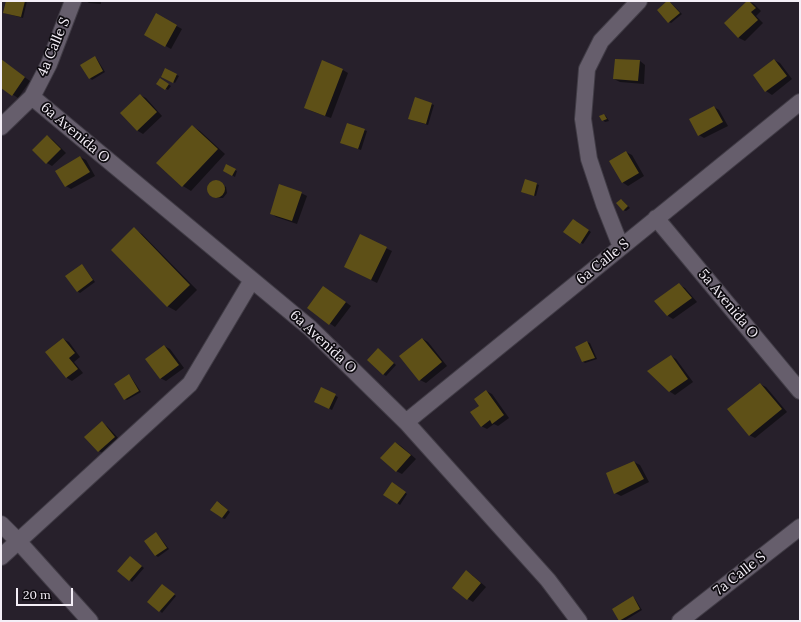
<!DOCTYPE html>
<html>
<head>
<meta charset="utf-8">
<style>
	body { margin:0 }
	#map { position:relative; width:801px; height:622px; overflow:hidden; background:#27202b; font-family:Lora,serif }
	canvas { display:block }
	.frame { position:absolute; inset:0; border:2px solid #f4eff7; pointer-events:none }
	.scale { position:absolute; left:16px; top:588px; width:57px; height:18px; box-sizing:border-box; border:2px solid #f4eff7; border-top:0; padding-left:5px; font-size:12px; line-height:14px; white-space:nowrap; color:#f4eff7; -webkit-text-stroke:3px #0e0b10; paint-order:stroke }
</style>
</head>
<body>
<div id="map">
<canvas width="801" height="622"></canvas>
<div class="frame"></div>
<div class="scale">20 m</div>
</div>
<script>
const c = document.querySelector('canvas').getContext('2d');
c.lineJoin = 'round';
function fillPath(path, color) { c.fillStyle = color; c.fill(path, 'evenodd'); }
function trace(path, color, width, dash) { c.strokeStyle = color; c.lineWidth = width; c.lineCap = dash ? 'butt' : 'round'; c.setLineDash(dash || []); c.stroke(path); }
function write(font, color, halo, rows, align = 'center') {
  c.font = font + ' Lora,serif'; c.lineWidth = 3.5; c.setLineDash([]); c.textBaseline = 'middle'; c.strokeStyle = halo; c.fillStyle = color; for (const [text, x, y, turn = 0] of rows) {
    c.save(); c.translate(x, y); c.rotate((+turn || 0) * Math.PI / 180); c.textAlign = isNaN(turn) ? turn : align; if (halo) c.strokeText(text, 0, 0); c.fillText(text, 0, 0); c.restore();
  }
}
fillPath(new Path2D(`
	M7 1H27L23 18 4 13Z
	M86 1H101V4L89 3Z
	M668 1 671 3 682 14 671 23 669 22Z
	M748 1 754 4 761 11 756 16 763 23 745 41 739 38 725 23Z
	M157 15 182 29 171 49 145 34Z
	M95 57 97 59 105 72 92 80 90 78Z
	M1 60 30 81 18 98 1 87Z
	M774 60 780 63 792 79 772 95 766 91 754 75Z
	M640 61 645 65 644 84 620 82 614 79Z
	M322 62 343 70 348 73 331 118 311 111 305 107Z
	M166 70 179 76 175 83 163 77Z
	M160 79 171 86 168 90 157 83Z
	M140 95 146 98 162 116 143 134 138 131 121 113Z
	M416 99 434 105 428 125 412 120Z
	M714 107 719 110 728 126 704 138 699 135Z
	M604 115 606 116 609 121 605 122 603 120Z
	M192 126 200 131 225 154 191 191 183 186Z
	M364 130 367 131 361 150 344 144Z
	M47 136 53 140 66 153 52 166 47 163Z
	M626 152 632 155 644 176 628 186 622 182Z
	M80 157 86 160 95 176 71 189 66 186Z
	M226 166 237 171 235 177 224 171Z
	M219 181 226 187 227 193 223 198H217L209 192V186L212 182Z
	M526 181 539 185 536 196 525 193Z
	M301 193 307 196 297 224 276 217 271 213Z
	M622 200 630 208 626 211 623 210Z
	M576 221 591 232 583 244 565 232Z
	M134 229 142 234 197 290 176 311 167 306Z
	M360 236 392 251 377 283 351 270Z
	M82 266 84 267 95 282 80 293 77 291Z
	M679 285 685 288 697 302 673 319 668 316Z
	M329 290 351 306 335 327 308 308Z
	M63 339 69 342 80 357 74 362 83 373 72 381 67 378 47 352Z
	M423 339 428 342 447 366 426 383 420 380Z
	M587 342 590 343 597 359 585 363 582 361Z
	M164 346 170 349 184 368 166 381 160 378Z
	M381 351 396 365 386 376 383 374Z
	M671 356 676 359 693 382 675 395 669 391Z
	M129 375 131 377 141 392 127 400 125 399Z
	M760 384 766 387 787 412 755 438 749 435Z
	M321 389 338 397 332 410 317 403Z
	M486 391 492 394 509 418 498 426 494 424 487 429 481 426 480 406Z
	M102 423 107 426 120 440 104 454 99 451Z
	M396 443 401 446 416 459 402 474 396 471Z
	M634 462 640 465 649 482 621 496 615 493Z
	M394 485 407 494 400 505 384 494Z
	M220 503 230 512 225 519 222 518Z
	M156 533 158 535 169 549 158 557 155 555Z
	M133 559 144 568 132 582 130 580Z
	M466 572 472 575 486 587 473 602 468 599Z
	M163 585 176 596 162 613 160 611Z
	M633 597 635 599 642 610 624 621H621L613 610Z`), '#0007');
fillPath(new Path2D(`
	M6 1H25L21 17 3 13Z
	M667 1H669L680 13 668 23 657 10Z
	M747 1H749L756 8 751 12 758 20 738 38 724 23Z
	M156 13 177 25 165 47 144 35Z
	M95 56 103 71 89 79 80 65Z
	M1 59 25 77 12 96 1 88Z
	M615 59 640 60 638 81 613 79Z
	M774 59 787 76 765 92 753 75Z
	M322 60 343 69 325 116 304 108Z
	M165 68 177 74 173 83 161 77Z
	M160 78 169 84 165 90 156 84Z
	M140 94 157 112 137 131 120 113Z
	M415 97 432 103 426 124 408 119Z
	M714 106 723 122 698 136 689 119Z
	M604 114 607 119 602 121 599 116Z
	M347 123 365 129 358 149 340 143Z
	M192 125 218 149 182 187 156 163Z
	M47 135 61 149 46 164 32 150Z
	M626 151 639 173 622 183 609 161Z
	M80 156 90 172 65 187 55 171Z
	M226 164 236 169 232 176 223 171Z
	M525 179 537 183 534 196 521 192Z
	M207 189a9 9 0 1 1 18 0a9 9 0 1 1-18 0Z
	M279 184 302 192 292 221 270 214Z
	M621 199 628 206 623 211 616 203Z
	M573 219 589 230 580 244 563 232Z
	M134 227 190 285 167 307 111 250Z
	M360 234 387 247 371 280 344 267Z
	M82 264 93 280 77 292 65 276Z
	M679 283 692 298 667 316 654 301Z
	M323 286 346 302 329 325 307 308Z
	M63 338 75 353 69 358 78 369 66 378 45 352Z
	M422 338 442 362 419 381 399 356Z
	M587 341 595 358 582 362 575 347Z
	M164 345 179 365 160 379 145 359Z
	M378 348 394 363 383 375 367 360Z
	M671 355 688 379 669 392 647 371Z
	M129 374 139 391 124 400 114 384Z
	M760 383 782 409 749 436 727 409Z
	M321 387 336 394 329 409 314 402Z
	M486 390 504 415 492 424 490 420 481 427 470 412 479 406 474 399Z
	M102 421 115 437 98 452 84 437Z
	M395 442 411 455 396 472 380 458Z
	M634 461 644 479 614 494 606 473Z
	M392 482 406 492 397 504 383 495Z
	M217 501 228 510 222 518 210 510Z
	M156 532 167 548 155 556 144 541Z
	M130 556 142 566 129 581 117 571Z
	M466 570 481 583 467 600 452 588Z
	M162 584 175 594 159 612 147 602Z
	M633 596 640 609 619 621 612 609Z`), '#5e5017');
const minor = new Path2D(`
	M32 97 310 328 406 422 548 580 579 621
	M1 127 32 97 49 64 73 1
	M656 218 800 391
	M621 247 604 204 589 159 583 119 587 69 601 41 639 1
	M406 422 800 102
	M1 524 18 541 90 621
	M1 557 190 384 252 280
	M680 621 800 527`);
trace(minor, '#413c46', 18);
trace(minor, '#665e6c', 16);
write('14px', '#f4eff7', '#0e0b10', [
	["4a Calle S",54,47,-67],
	["6a Avenida O",75,133,40],
	["6a Calle S",603,262,-39],
	["5a Avenida O",728,304,50],
	["6a Avenida O",323,342,43],
	["7a Calle S",740,574,-38]
]);
</script>
</body>
</html>
